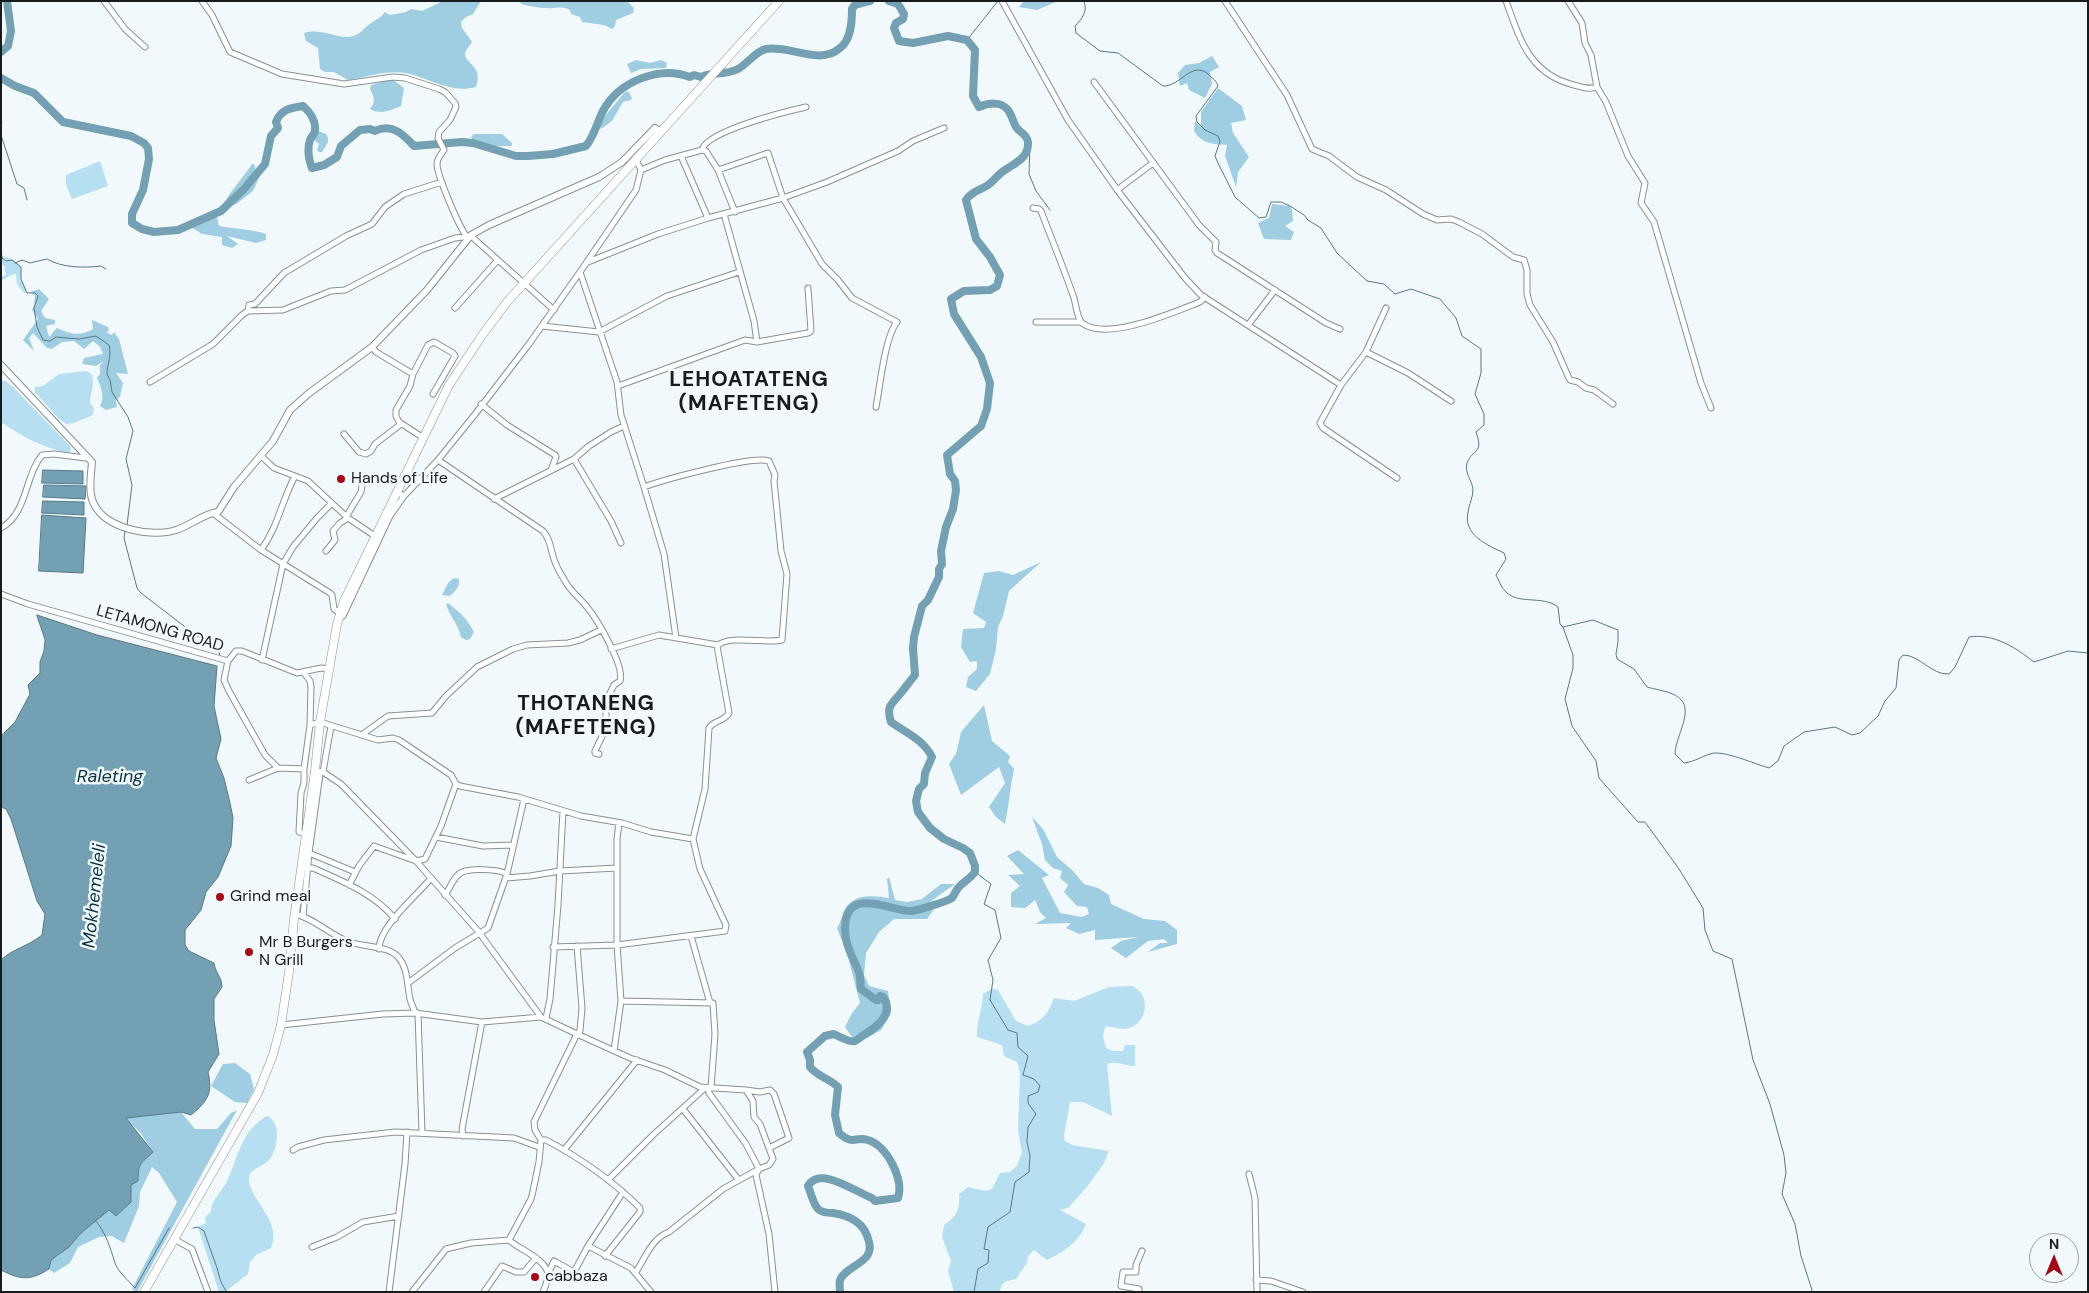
<!DOCTYPE html>
<html>
<head>
<meta charset="utf-8">
<style>
	body { margin:0 }
	#map { position:relative; width:2089px; height:1293px; overflow:hidden; background:#f1f9fd; font-family:"DM Sans",sans-serif }
	canvas { display:block }
	.frame { position:absolute; inset:0; border:2px solid #181b1c; pointer-events:none }
	.north { position:absolute; left:2029px; top:1233px; width:50px; height:50px; box-sizing:border-box; background:#f1f9fd; border:1px solid #9aa0a3; border-radius:50%; rotate:0deg; font-size:14px; font-weight:700; line-height:20px; text-align:center; color:#181b1c }
	.north::after { content:''; display:block; margin:auto; width:18px; height:22px; background:#a30917; clip-path:polygon(50% 0,100% 100%,50% 72%,0 100%) }
</style>
</head>
<body>
<div id="map">
<canvas width="2089" height="1293"></canvas>
<div class="frame"></div>
<div class="north">N</div>
</div>
<script>
const c = document.querySelector('canvas').getContext('2d');
c.lineJoin = 'round';
function fillPath(path, color) { c.fillStyle = color; c.fill(path, 'evenodd'); }
function trace(path, color, width, dash) { c.strokeStyle = color; c.lineWidth = width; c.lineCap = dash ? 'butt' : 'round'; c.setLineDash(dash || []); c.stroke(path); }
function write(font, color, halo, rows, align = 'center') {
  c.font = font + ' "DM Sans",sans-serif'; c.lineWidth = 5; c.setLineDash([]); c.textBaseline = 'middle'; c.strokeStyle = halo; c.fillStyle = color; for (const [text, x, y, turn = 0] of rows) {
    c.save(); c.translate(x, y); c.rotate((+turn || 0) * Math.PI / 180); c.textAlign = isNaN(turn) ? turn : align; if (halo) c.strokeText(text, 0, 0); c.fillText(text, 0, 0); c.restore();
  }
}
fillPath(new Path2D(`
	M100 161 108 186 72 199 66 185V175Z
	M2 249V256L14 260 21 267V279L27 293H24L17 284 16 274 11 275 1 281V277L6 275 4 265H1Z
	M87 371 92 375C95 388 90 392 90 403L94 408 93 415 74 423 66 424 57 417 35 392V387L43 386 59 374Z
	M1 377 3 381H6L14 388 70 446 71 451 68 453C44 448 21 436 1 422Z
	M1132 986C1135 988 1139 990 1141 993 1150 1007 1143 1027 1124 1029 1118 1029 1111 1026 1105 1027L1103 1036 1106 1048 1113 1051H1123L1125 1045H1135V1066C1125 1066 1116 1060 1107 1064L1112 1116 1083 1102H1070L1064 1136 1065 1141 1072 1145 1109 1151 1103 1165 1086 1188 1068 1208 1060 1210 1086 1224C1079 1242 1064 1252 1047 1260L1034 1250 1028 1256 1027 1263 1016 1279C1006 1281 1001 1282 1000 1292H954L948 1271 951 1261 942 1237 944 1225C957 1216 960 1210 959 1194L968 1187 986 1191 992 1189 1000 1173 1010 1172 1017 1166 1022 1152 1018 1131 1020 1073 1017 1062 1004 1056 1002 1045 977 1037C976 1023 983 1008 983 994L992 989 998 990 1016 1021 1028 1026C1043 1021 1049 1012 1054 998L1074 1001 1109 987Z
	M267 1116C282 1122 278 1150 269 1160 264 1166 250 1169 249 1177 247 1199 283 1219 271 1248L256 1255 250 1262 248 1274 225 1292H219L198 1227 206 1223 205 1218 211 1211C211 1200 221 1193 226 1183 238 1159 240 1131 267 1116Z`), '#b6dff1');
fillPath(new Path2D(`
	M443 1H481L473 14 466 17 461 22 462 28 472 42C470 45 466 50 465 53 464 64 484 65 476 87 450 94 430 78 406 73 386 70 367 77 348 80L334 72H325L320 69 318 48 306 41 304 33C323 27 340 41 354 36 361 33 364 28 370 24 376 19 380 19 385 12L390 15 406 12 411 9 422 11Z
	M520 1H627L634 8 633 13 616 20 615 26 612 29 604 25 582 22 580 17 571 14 570 10C561 5 555 9 546 8 538 8 529 6 521 4Z
	M1024 1H1069L1056 2 1037 10 1019 7Z
	M1212 56 1219 67 1210 72 1212 84 1205 98 1189 90 1187 83 1180 86 1178 73 1185 65 1199 63Z
	M636 60 650 63 661 60 667 63 666 68 641 69 631 73 627 64Z
	M392 79 404 88 401 106C392 110 379 115 370 109 376 102 374 97 370 89L371 85Z
	M1218 88 1242 106 1246 120 1231 123 1233 133 1249 157 1238 172 1236 187 1225 156 1227 145C1213 144 1202 144 1194 131L1195 121 1201 127V112Z
	M628 91 632 98 631 100 623 102 612 121 601 129 600 126 605 116 624 93Z
	M318 131 326 134 328 138V142L322 152H319L317 150 319 144 314 140Z
	M474 134H502L512 143V146H487L472 139 471 137Z
	M252 164H254L256 170 261 173 253 191 235 205 231 199 223 206C224 199 246 174 252 164Z
	M1272 204 1290 206 1292 210 1293 221 1285 226 1294 232 1291 240 1264 239 1258 223 1269 218Z
	M217 217 219 226C234 229 251 229 266 234V240L256 243 227 236 238 244 232 248 222 245V237L202 234 191 227 208 218Z
	M39 289 49 299 41 311 45 318 55 320V324L46 326 49 337 57 328C70 334 80 337 93 329L92 320 108 327 109 330 107 333 112 335 114 332 119 339 128 374 116 373 123 383 120 397 116 400 117 407 106 410 100 406C105 398 101 386 97 378L100 374V365L104 361 96 366 82 364 84 358 103 354 100 347 93 341 84 349 74 341 62 342 52 349 47 348 33 333 29 338 34 351 23 340 38 319 32 310 34 305 35 295 30 292Z
	M1041 562 1009 591 1003 616 998 627 996 649 990 674 976 691 966 687 968 677 977 669V661L970 662 961 647 963 629 984 628 986 622 973 613 984 573 999 571 1013 575Z
	M454 578 459 579C460 587 456 590 450 596L442 595 448 583Z
	M448 603C461 614 466 617 474 632L470 639 466 640 461 637C458 623 449 616 446 604Z
	M984 705 992 741 1010 756 1008 762 1014 769C1010 787 1009 805 1005 824L996 817 989 807 1005 783 999 767 961 795 949 764 956 754 961 732Z
	M1032 817 1043 829 1057 857 1073 871 1084 884 1098 888 1109 895 1111 904 1144 919 1165 921 1177 930V944L1148 952 1160 943H1168L1164 939 1148 941 1126 958 1111 948 1121 941 1138 937 1095 940V930L1079 934 1066 928 1071 923 1035 924 1046 918 1040 912 1035 900 1025 908 1011 907V893L1020 886 1008 875 1024 874 1007 856 1018 850 1049 875 1042 878 1060 913 1082 917 1089 914 1087 907 1077 906 1064 892 1068 885 1060 878 1062 871 1053 868 1045 860 1042 844Z
	M889 877 895 900 907 902 922 899 941 884H955L930 902 933 911 927 919H894L879 932 866 953 864 975 869 986 888 991 891 1013 881 1030 857 1044 845 1027 852 1013 860 1003 848 957 837 928C842 921 842 912 847 906 857 893 876 896 889 898L887 879Z
	M235 1063 250 1074 254 1089 247 1103 235 1102 211 1086 223 1064Z
	M237 1110 137 1292 132 1289 177 1202 159 1173 152 1167 140 1192 139 1206 124 1243 112 1236 99 1237 78 1247 70 1263 54 1273 49 1269 51 1260 69 1247 81 1233 109 1210 116 1216 131 1202V1185L138 1181C138 1162 141 1164 153 1152L140 1132 125 1118 181 1112 195 1129H217L231 1113Z`), '#9fcde1');
const water = new Path2D(`
	M43 470 83 471V484L42 483Z
	M44 485 86 486 85 499 43 497Z
	M43 501 84 502V515L42 513Z
	M42 515 86 518 83 573 39 571Z
	M37 615 97 635 217 666 214 706 221 739 216 758 224 778 230 803 233 818 231 846 218 877 206 892 201 910 185 930V945L189 951 214 963C215 972 222 977 222 987L214 999V1020L219 1054 208 1072C213 1093 208 1101 191 1115L181 1112 126 1118 153 1152C141 1164 138 1162 138 1181L131 1185V1202L116 1216 109 1210 81 1233 69 1247 51 1260 49 1269C30 1281 21 1280 1 1270V960C12 949 29 946 42 935L45 914 37 901 11 819 6 809 1 807V736L15 722 30 694 28 685 40 673V662L44 651 45 640Z`);
fillPath(water, '#74a0b3');
trace(water, '#587886', 1);
trace(new Path2D(`
	M1084 1C1088 11 1082 19 1075 26L1076 33 1100 51 1118 53 1163 86C1180 87 1192 60 1208 74 1212 78 1217 81 1218 86L1196 116 1197 122 1205 130 1218 136 1220 141 1215 156 1218 163 1235 197 1259 218 1266 217 1271 202H1281L1290 206 1304 215 1308 220 1321 228 1337 253 1367 281 1384 284 1395 294 1411 289 1440 299 1456 318 1462 336 1481 349V373L1475 394 1484 414V425L1476 432C1484 454 1473 448 1467 463 1464 472 1472 481 1473 489 1473 498 1469 504 1468 512 1463 535 1487 545 1504 553L1506 559 1496 575C1499 580 1501 588 1506 592 1519 605 1543 595 1558 607L1560 624 1563 627 1593 620 1618 630V642L1616 654 1617 659 1634 669 1647 687C1654 689 1661 690 1667 692 1702 702 1676 731 1675 754L1684 763C1695 762 1703 755 1714 753 1728 752 1755 764 1769 768L1778 761 1784 746 1804 732 1835 727 1852 735 1860 733 1878 716 1885 701 1896 688 1899 660 1903 655C1920 655 1931 675 1949 674L1955 667 1969 637C1994 633 2016 648 2034 662L2068 651 2088 653
	M967 40 998 1
	M1 121 2 122
	M1 135 17 184 24 188 27 200
	M1028 142 1030 145 1029 174 1036 191 1050 210
	M1 248 2 258 6 261 12 260 21 267V279L27 293H35L38 296 34 308 37 327 43 340 50 341 56 337 79 339 96 336 109 345C112 356 107 364 107 374L110 380 112 392 128 417 133 431 126 459 132 485 127 525
	M15 263 22 260 30 263 47 259C62 268 85 268 101 266L106 269
	M125 531 124 538 137 588 141 593 197 636C206 639 210 646 220 649L219 657
	M1563 627 1573 655V668L1565 699 1572 726 1596 761 1599 778 1638 822H1645L1679 869 1703 908 1705 930 1713 951 1732 959 1753 1060 1770 1104 1784 1155 1786 1173 1782 1194 1795 1224 1801 1256 1812 1290 1811 1292
	M95 1220C106 1233 110 1247 115 1263 118 1272 129 1281 135 1288L169 1228
	M193 1228 198 1227 204 1231C208 1242 211 1252 215 1262 220 1275 218 1280 227 1292
	M974 1292 978 1269 988 1263 989 1250 984 1249 988 1227 1010 1212 1015 1182 1029 1172 1030 1156 1027 1142 1028 1127 1036 1114 1028 1103V1096L1038 1092 1040 1086 1034 1079 1023 1075 1028 1056 1018 1047 1017 1033 1008 1030 990 1000 993 980 988 960 1001 938 995 910 984 904 991 884 975 872`), '#587886', 1);
trace(new Path2D(`
	M1 52 8 46 11 31 7 1
	M1 78 15 86 34 93 63 122 131 136 144 143 148 148 149 159 143 190 132 214V223L142 229 154 232 178 230 221 211 244 189 265 164 271 136 278 128 276 122C281 109 291 108 303 106 310 112 316 121 315 130 315 134 311 137 310 140 307 149 309 160 312 168L324 165 337 157 341 146 360 130 370 129 375 131C392 123 403 134 414 146L462 142 473 143 516 156H528L553 154 586 146C595 135 597 122 603 111 618 82 659 65 690 77L694 75 701 77C712 71 724 76 738 69 747 64 756 51 766 49 790 45 820 66 840 48 851 40 852 22 852 9L855 5 870 1
	M840 1292C840 1289 839 1283 840 1280 846 1265 875 1263 869 1242 865 1223 851 1216 833 1213 828 1213 822 1213 818 1209 813 1204 811 1193 808 1186 820 1165 857 1193 872 1198L875 1201 898 1198C904 1179 887 1146 868 1140 854 1136 854 1146 839 1133L835 1115 838 1087C829 1078 818 1077 810 1067V1060L807 1052 825 1036 834 1034C838 1036 850 1043 855 1041 858 1040 861 1036 865 1034 877 1027 895 1013 883 997L880 996 878 1000H876L861 989C860 983 861 975 858 970 852 956 844 942 845 926 847 885 893 912 912 911 918 910 946 902 952 898 954 895 956 891 958 888 963 882 970 879 975 872V866L970 853 963 848 944 839 930 828 918 812 916 801 919 789 924 784 925 773 932 757C923 739 906 733 891 722 886 706 891 705 900 694 905 688 910 681 915 675L913 648 914 637 922 606 928 600 939 577V569L942 564 941 551 946 527 953 509 956 490 955 481 950 474 947 455 981 426 987 409 990 383 981 357 954 314 951 299 964 291 990 290 997 286 1000 275 990 257 976 239 966 200C972 191 979 191 988 185 994 181 998 174 1005 170 1015 163 1029 158 1028 142 1027 134 1020 133 1016 127 1013 122 1012 115 1008 110 1001 101 988 103 979 107L973 96 975 50 967 40 948 36 913 43 899 41 894 28 896 23 903 19 904 14 898 4 889 1`), '#74a0b3', 8);
const minor = new Path2D(`
	M104 1 125 29 145 47
	M202 1 212 15 230 52 282 74 344 84 393 77 405 78 439 89 445 92 455 103 456 107 450 120 439 132 438 138 444 150C440 155 437 159 437 164 437 175 459 227 467 237
	M1002 1 1068 120 1118 191 1185 278 1201 295 1341 385
	M1225 1 1287 95 1312 149 1329 156 1357 177 1386 190 1423 214 1437 220 1451 219 1459 222 1482 234 1513 257 1524 260 1527 270V294L1530 305 1553 342 1568 376 1570 380 1578 382 1586 388 1594 390 1613 404
	M1506 1C1520 39 1529 74 1574 85 1582 87 1589 90 1597 87
	M1568 1 1582 23 1585 43 1591 55 1597 87 1606 102 1628 156 1645 183 1641 203 1654 222 1701 383 1711 408
	M1094 82 1199 225 1216 242 1215 250 1217 253 1326 323 1340 329
	M702 150C706 131 788 111 806 107
	M681 156 708 218
	M636 160 641 170 636 190 580 272 617 382 621 415 644 487C663 480 753 455 769 461L775 475 774 481 781 551 787 574 782 640C764 644 729 634 717 646L729 713C724 722 714 720 709 728L705 789 693 839
	M641 170 665 160 702 150 706 151 718 170 735 212
	M718 170 768 153 783 198 822 264 838 280 852 298 897 322C885 336 880 386 876 407
	M1117 190 1153 163
	M1033 208 1039 209 1041 211C1052 240 1064 269 1074 298 1076 305 1077 318 1082 323 1107 342 1174 312 1200 302L1205 297
	M724 214 754 321 757 342
	M588 262 658 234 708 218 783 198 827 182 898 151 913 141 944 128
	M455 308 497 261
	M1386 308 1366 352 1341 385 1320 423 1323 428 1397 478
	M248 311 249 305 255 304 284 273 346 236 372 224 385 207 404 194 442 182
	M1036 322H1081
	M1248 325 1275 290
	M542 326 599 332 667 296 739 272
	M372 347 376 352 413 374
	M1366 352 1408 373 1451 401
	M150 382 213 344 242 315 248 311 283 310 331 291 345 290 421 250 455 238 471 236 554 310
	M618 386 745 340 757 342 808 333 811 331 808 288
	M481 404 507 425 555 455 556 457 551 470
	M344 434 359 452 366 454 371 451 375 444 401 424
	M422 437 399 422 396 416V410L410 386 413 374 428 345 434 342 453 353 455 356 433 394
	M261 456 274 468 308 481 348 518 375 536
	M574 459 611 521 621 543
	M438 460 543 531C550 539 550 546 553 556 555 564 560 573 565 581 570 591 580 598 587 607 597 619 625 666 620 681L614 685 610 693 606 711V728L595 751V753L599 754
	M644 487 664 554 676 638
	M396 492 404 496 438 460 476 413 529 344 580 272
	M494 499 574 459 589 446 611 432 624 426
	M213 513 261 550 330 593 332 595 334 609 340 613
	M346 517 361 492 363 479
	M1 528C28 513 24 477 42 455L54 454 86 458
	M261 550C278 527 282 500 295 476
	M326 551 335 540 333 531 340 523 348 518
	M1 594 28 604 228 661 224 680 229 691 265 755 278 768 304 769
	M343 616 390 516 404 496
	M611 649 659 635 718 645
	M262 660 283 564 293 547 317 518 331 504
	M228 661 236 651H242L297 673 321 668 329 669
	M304 673 310 681 311 687 310 725 304 769V783L301 793 299 832 306 834
	M310 725 320 722 378 740 393 738 399 740 451 775 456 784 460 786 518 797 581 816 622 823 651 832 693 839 700 869 726 925 725 931 617 945 553 947
	M363 734 388 716 432 713 446 696 477 667 513 649 527 645 568 643 580 640 601 630
	M315 771 323 772 341 784 416 861 478 931 541 1017
	M249 780 278 768
	M436 837 483 846 513 845
	M309 853 355 872
	M307 868H313C342 881 375 894 395 919
	M506 878 530 876 560 871 617 868
	M349 885 359 866 374 846 416 861 425 859 441 826 456 784
	M445 895C450 889 452 880 458 875 465 867 498 869 507 874
	M295 914C314 918 330 935 349 942 364 947 391 946 399 958 408 969 407 985 410 999 411 1004 414 1008 415 1013
	M303 916 309 853 320 774 323 772 331 726
	M691 936 710 1003
	M577 946 582 1008 580 1031 577 1034 630 1058 665 1070 700 1087 746 1090 753 1101 754 1117 760 1124 773 1159 769 1165 759 1169 756 1175 769 1234 775 1292
	M379 949C379 926 417 896 431 878
	M408 983 455 948 488 928 507 874 524 799
	M621 1001 713 1003 715 1034 711 1088
	M418 1013 422 1133
	M546 1018 550 999 558 905 563 811
	M281 1025 383 1014 415 1013 482 1022 541 1017 577 1034 534 1122 535 1130 541 1140 539 1162 533 1191 531 1199 509 1240C518 1249 550 1260 548 1277 547 1282 545 1287 543 1292
	M614 1051 621 1001 617 945V839L619 823
	M746 1090 760 1092 770 1090 774 1094 789 1138 769 1148
	M683 1109 738 1179
	M463 1136 462 1129 482 1022
	M541 1140H546C580 1158 613 1181 640 1208V1212L605 1256
	M293 1150 298 1147 324 1140 395 1132 514 1138 539 1147
	M564 1150 637 1060
	M1249 1174 1255 1198 1257 1292
	M608 1180 653 1135 705 1088
	M623 1192 588 1246 631 1268 651 1292
	M174 1239 192 1249 208 1292
	M312 1247 337 1237 363 1222 399 1216
	M636 1272C645 1258 652 1238 669 1232L723 1189 759 1169 746 1144 709 1093 708 1088
	M548 1274 554 1261 574 1272 588 1246
	M1256 1280 1271 1281 1303 1292
	M389 1292 405 1164 407 1132
	M412 1292 446 1249 471 1243 509 1240
	M484 1292 502 1266 516 1272H524L536 1258
	M1139 1292V1289L1121 1286 1123 1272H1136V1265L1142 1251`);
const tertiary = new Path2D(`
	M1 365 92 462C91 475 88 493 94 504 106 529 152 538 176 530 192 525 202 514 218 512L234 487 273 441 290 410 308 394 372 347 427 290 471 235 489 225 599 177 622 162 655 128 661 132`);
const primary = new Path2D(`
	M144 1292 258 1093 273 1055 281 1025 289 972 294 919 315 771 320 722 337 624 344 601 449 385 483 334 507 302 779 1`);
trace(minor, '#889094', 7);
trace(tertiary, '#889094', 8);
trace(primary, '#889094', 9);
trace(minor, '#fff', 5);
trace(tertiary, '#fff', 6);
trace(primary, '#fff', 8);
for (const [x, y, r, color] of [
	[341,479,5,"#a30917"],
	[220,897,5,"#a30917"],
	[249,952,5,"#a30917"],
	[535,1277,5,"#a30917"]
]) { const dot = new Path2D(); dot.arc(x, y, r, 0, 2 * Math.PI); c.fillStyle = color; c.fill(dot); trace(dot, '#f1f9fd', 2); }
write('16px', '#181b1c', '#f1f9fd', [
	["Hands of Life",351,479],
	["Grind meal",230,897],
	["Mr B Burgers",259,943],
	["N Grill",259,961],
	["cabbaza",545,1277]
], 'left');
write('16px', '#181b1c', '#f1f9fd', [
	["LETAMONG ROAD",160,629,16]
]);
write('italic 18px', '#093241', '#f1f9fd', [
	["Raleting",110,777],
	["Mokhemeleli",95,896,-84]
]);
c.letterSpacing = '1px';
write('bold 21px', '#181b1c', '#f1f9fd', [
	["LEHOATATENG",749,380],
	["(MAFETENG)",749,404],
	["THOTANENG",586,704],
	["(MAFETENG)",586,728]
]);
c.letterSpacing = '0px';
</script>
</body>
</html>
